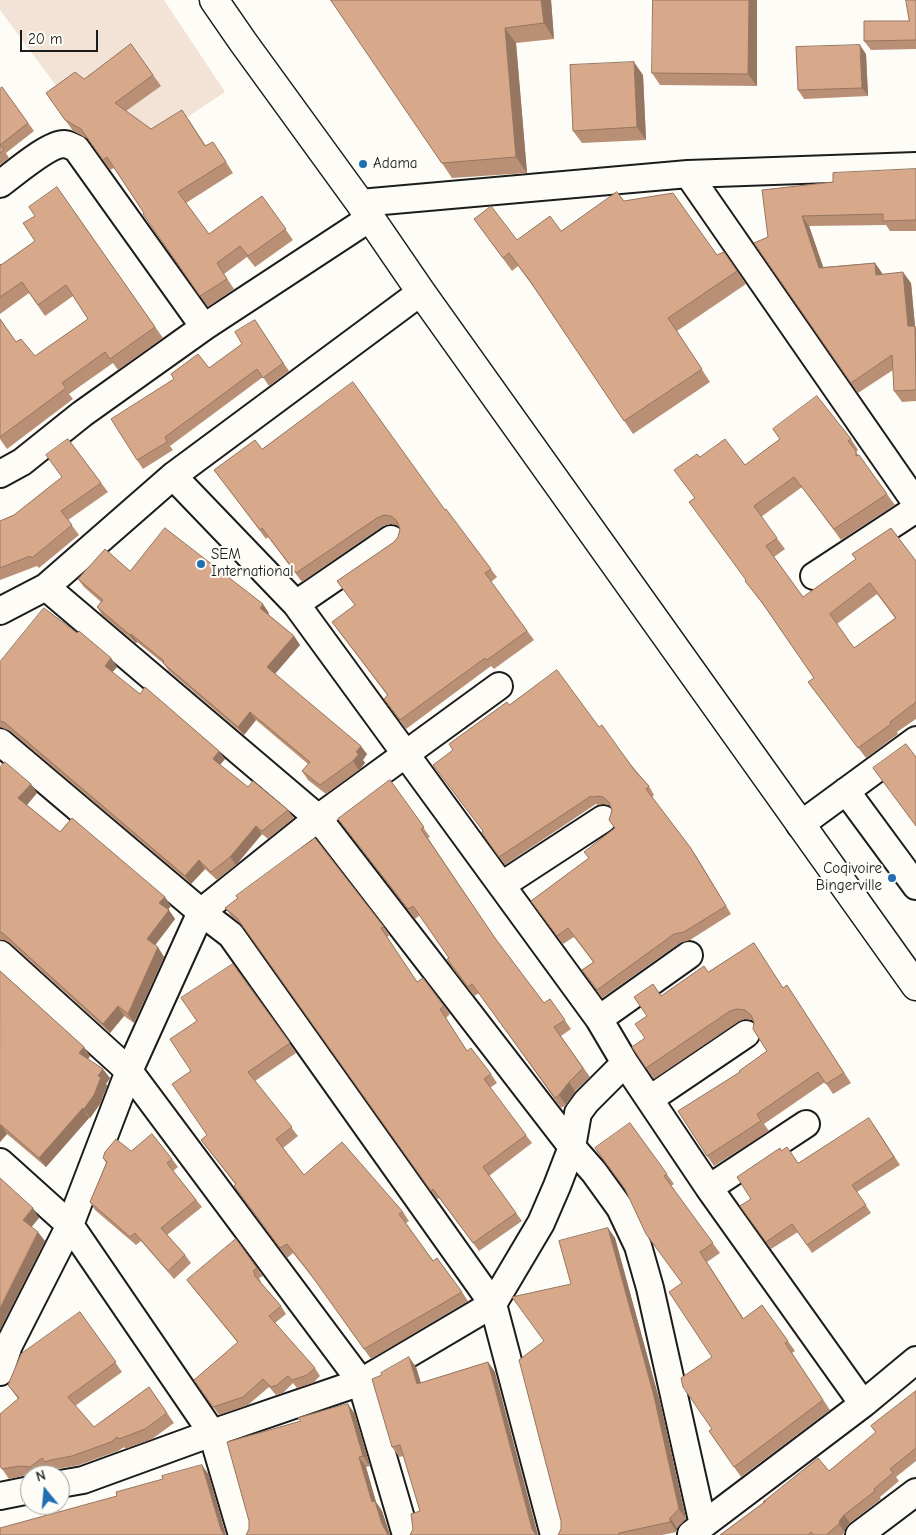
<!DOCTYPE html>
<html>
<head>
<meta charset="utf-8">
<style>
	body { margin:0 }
	#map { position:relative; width:916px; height:1535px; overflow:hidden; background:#fdfcf7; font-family:"Comic Neue",sans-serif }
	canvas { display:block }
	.north { position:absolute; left:20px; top:1465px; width:50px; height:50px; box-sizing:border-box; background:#fdfcf7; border:1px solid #a3a29f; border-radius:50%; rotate:343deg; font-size:14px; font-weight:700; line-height:20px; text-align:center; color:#1c1c1c }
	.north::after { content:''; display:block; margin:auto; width:18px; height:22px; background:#1f6fb2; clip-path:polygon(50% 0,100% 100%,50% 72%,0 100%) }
	.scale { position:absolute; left:20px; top:30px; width:78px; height:22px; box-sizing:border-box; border:2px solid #1c1c1c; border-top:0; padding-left:6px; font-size:15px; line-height:18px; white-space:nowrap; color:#1c1c1c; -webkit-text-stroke:4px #fdfcf7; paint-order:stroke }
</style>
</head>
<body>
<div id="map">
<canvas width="916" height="1535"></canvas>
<div class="north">N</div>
<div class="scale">20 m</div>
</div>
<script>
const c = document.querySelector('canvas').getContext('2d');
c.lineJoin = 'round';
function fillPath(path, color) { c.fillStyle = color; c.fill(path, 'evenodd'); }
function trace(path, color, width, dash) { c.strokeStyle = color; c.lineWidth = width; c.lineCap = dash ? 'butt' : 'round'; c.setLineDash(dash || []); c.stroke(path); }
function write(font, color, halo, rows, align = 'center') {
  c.font = font + ' "Comic Neue",sans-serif'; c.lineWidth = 4; c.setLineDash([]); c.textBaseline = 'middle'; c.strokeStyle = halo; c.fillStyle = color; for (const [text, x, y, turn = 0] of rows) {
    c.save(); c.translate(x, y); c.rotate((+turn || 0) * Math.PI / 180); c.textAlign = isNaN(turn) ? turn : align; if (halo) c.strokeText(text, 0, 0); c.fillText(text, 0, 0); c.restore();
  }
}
fillPath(new Path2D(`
	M0 0H164L225 92 157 137 63 95 0 10Z`), '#f2e3d6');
const minor = new Path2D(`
	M688 174 916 503
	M0 184C14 174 48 144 64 144 68 144 72 147 76 148L204 327
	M360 203 688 174 916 166
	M0 474 22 462 82 414 204 327 370 218
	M173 476 296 604 599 1019 625 1063 709 1188 863 1404
	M814 576 916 509
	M46 587 318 818 572 1147 594 1172 620 1208 638 1246 650 1288 703 1525
	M296 604 391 539
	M0 611 46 587 173 476 421 292
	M0 742 201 912 231 935 493 1304 554 1535
	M846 791 916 886
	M800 825 916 740
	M502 885 603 819
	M0 954 129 1071 361 1382 406 1535
	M599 1019 689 955
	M650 1099 746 1034
	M0 1162 70 1225 212 1433 242 1535
	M709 1188 806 1124
	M0 1372 9 1345 70 1225 129 1071 201 912 318 818 499 686
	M60 1484 83 1480 212 1433 361 1382 493 1304 541 1223 557 1186 572 1147 578 1113 586 1102 625 1063
	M0 1496 30 1490
	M691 1534 863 1404 916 1360
	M859 1535 916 1492`);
const major = new Path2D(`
	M214 0 243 42 360 203 421 292 916 986`);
trace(minor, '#1c1c1c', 30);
trace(major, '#1c1c1c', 31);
trace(minor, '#fdfcf7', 26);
trace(major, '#fdfcf7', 28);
fillPath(new Path2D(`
	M331 0H551L554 39 516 43 527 173 452 178Z
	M757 0V86L660 85 652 73Z
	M916 0V49L871 50 864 41 909 21Z
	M131 44 161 86 126 111 151 129 189 120 206 146 220 152 233 173 186 203 209 234 262 196 293 240 255 267 247 257 224 274 234 289 208 307 143 214 144 213 114 168 110 170 88 139 73 131 46 93 84 79Z
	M866 54 868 96 804 99 798 90Z
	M643 75 646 140 582 143 573 131Z
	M2 87 34 131 6 153 9 158 0 165V89Z
	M916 169V231H890L886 225 809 226 823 267 875 263 882 274 911 283 915 326 916 327V401L902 402 894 391 893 370 858 393 754 243 768 237 833 182Z
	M57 187 163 338 118 370 113 363 69 394 73 399 7 449 0 439V319L16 342 35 356 88 319 73 296 45 316 29 293 0 314V264L1 265 35 241V216Z
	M624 201 717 255 724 252 746 284 677 331 710 382 633 434 535 289 518 266 512 271 474 219 517 240 561 231Z
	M255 320 289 371 269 386 263 377 170 446 173 450 143 469 137 460 209 368 242 344Z
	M773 429 851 439 858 450 856 452 895 505 841 540 802 487 761 517 785 549 774 557 803 597 916 561V719L897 732 898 734 866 758 808 682 814 678 767 610 745 581H746L700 457 745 465 780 439ZM877 594 895 618 854 648 837 624Z
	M68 439 108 492 68 520 79 535 39 568 37 566 0 580V521L14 515 62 477Z
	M262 449 445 510 497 577 491 582 534 640 494 669 491 666 406 729 384 699 387 695 332 622 355 605 337 581 394 542 398 537 400 529 399 527 397 525 390 524 383 526 302 582 268 537 266 539 214 470Z
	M130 571 269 613 268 614 294 636 300 645 275 674 367 754 363 760 365 763 359 770 326 794 308 780 302 771 308 764 256 720 244 735 169 671 163 663 137 642 136 643 103 616 97 607 101 602 84 587 78 579Z
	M77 633 111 658 117 667 112 672 140 694 225 759 220 765 248 787 288 810 294 818 268 839 262 834 236 865 217 880 205 869 191 884 10 731 0 727V662Z
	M509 705 599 727 649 786 654 795 652 797 696 856 731 914 690 940 680 943 602 998 582 970 593 962 574 937 563 944 531 901 589 858 614 828 611 807 609 805 603 804 598 805 596 804 505 865 482 833 483 831 453 750Z
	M0 767 31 784 37 793 27 805 60 832 171 906 168 909 175 919 155 945 164 957 134 1023 124 1016 110 1033 10 943 4 940H0Z
	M390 780 430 837 428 838 497 941 544 1003 550 999 571 1029 561 1036 590 1077 575 1091 566 1105 561 1108 479 993 474 996 453 969 447 959 449 958 420 915 415 919 338 819Z
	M236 896 384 927 390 935 387 937 417 982 444 1006 450 1014 446 1018 467 1051 491 1074 497 1083 490 1088 532 1143 489 1176 522 1221 479 1251 439 1198 437 1199 243 926 231 916 225 908 238 899Z
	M754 943 783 988 794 996 851 1083 833 1094 825 1082 764 1124 769 1131 714 1166 707 1156 740 1072 767 1051 753 1021 752 1020 744 1019 738 1022 654 1079 632 1047 645 1038 647 1016 661 996 708 972Z
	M233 964 296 1053 255 1081 298 1136 283 1148 304 1175 403 1212 409 1221 406 1223 433 1261 462 1292 468 1301 371 1359 316 1282 293 1253 287 1258 240 1195 235 1184 201 1140 207 1135 191 1071 197 1021Z
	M0 971 84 1047 90 1056 88 1059 110 1078 106 1084 107 1086 100 1104 90 1118H89L46 1167 7 1134 0 1142Z
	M630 1123 674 1184 671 1186 720 1253 707 1262 744 1319 762 1305 795 1351 792 1353 830 1410 741 1477 709 1431 712 1429V1357L682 1283Z
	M874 1125 900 1165 857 1192 871 1213 812 1253 798 1232 771 1249 740 1206 751 1199 781 1151 798 1163Z
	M131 1151 172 1159 178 1167 173 1171 202 1207 167 1235 185 1255 191 1263 174 1279 141 1241 136 1245 95 1210 90 1202 106 1163 103 1158Z
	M608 1228 615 1238 661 1406 686 1519 677 1528V1532L662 1535H558L561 1529V1521L544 1341 571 1284Z
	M236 1239 263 1276 259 1278 261 1282H260L281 1306 286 1314 275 1323 315 1368 320 1376 313 1383 297 1388 293 1383 283 1393 276 1395 269 1387 248 1405 219 1415 194 1380 238 1343 193 1288 187 1280Z
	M80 1312 122 1372 75 1406 94 1427 149 1387 174 1423 152 1439 125 1449 124 1447 118 1451 79 1465 57 1469 51 1472 49 1468 39 1475H27L9 1479 0 1466 18 1399 8 1385Z
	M488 1362 495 1372 413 1529 420 1511 404 1456 399 1457 392 1447 416 1367 421 1383Z
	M916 1391V1461L896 1477 899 1481 880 1497 881 1499 850 1523 845 1529V1533L842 1535H720L763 1503V1502L829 1471 876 1433 871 1426Z
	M355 1414 370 1466 366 1467 376 1502 382 1511 390 1535 249 1529 301 1421 298 1418Z`), '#b99076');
fillPath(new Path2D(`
	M541 0H551L554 39 544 23Z
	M749 0H757V86L748 74Z
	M505 28 516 43 527 173 516 157Z
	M860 45 866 54 868 96 862 88Z
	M634 62 643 75 646 140 637 127Z
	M802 216 809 226 827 278 819 268Z
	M875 263 882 273 884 285 876 275Z
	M903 272 911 283 916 337 908 326Z
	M263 604 269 613 266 616 260 608Z
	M131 634 137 642 136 643 130 635Z
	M294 636 300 645 273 676 267 667Z
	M111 658 117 667 111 674 105 666Z
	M250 712 256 720 244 735 238 727Z
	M361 746 367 754 363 760 365 763 359 770 353 761 356 752Z
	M219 751 225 759 218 767 213 759Z
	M31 784 37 793 25 807 18 798Z
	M256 826 262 834 236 865 230 857Z
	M690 847 696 856 731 914 726 906Z
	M199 860 205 869 191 884 185 876Z
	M165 897 171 906 166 912 159 903Z
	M169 910 175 919 153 948 147 939Z
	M158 947 164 957 134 1023 128 1014Z
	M118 1006 124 1016 110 1033 103 1024Z
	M84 1047 90 1056 86 1062 79 1053Z
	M103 1069 110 1078 106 1084 107 1086 100 1104 90 1118 84 1109 98 1076Z
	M569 1082 575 1091 566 1105 559 1095Z
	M83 1108 89 1118 46 1167 39 1158Z
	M0 1125H1L7 1134 0 1142Z
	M33 1208 39 1218 30 1229 23 1220Z
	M608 1228 615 1238 661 1406 686 1519 679 1509Z
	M38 1232 45 1241 0 1330V1308Z
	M409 1357 416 1367 424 1394 417 1384Z
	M488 1362 495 1372 538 1535H536L532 1529Z
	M348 1404 355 1414 370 1466 363 1456Z
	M359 1457 366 1467 376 1502 382 1511 390 1535H388L372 1502Z
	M202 1465 209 1475 226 1535H224L221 1530Z
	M844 1515 850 1523 845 1529V1533L839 1524 840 1520Z
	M670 1518 677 1528V1532L670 1522Z`), '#967660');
const building = new Path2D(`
	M331 0H541L544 23 505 28 516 157 442 163Z
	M653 0H749L748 74 652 73Z
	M906 0H916V40L864 41V21H909Z
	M131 44 153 75 115 103 151 129 182 110 205 146 213 142 226 162 178 192 209 234 262 196 286 229 248 256 240 246 217 263 227 279 200 296 143 214 144 213 107 157 103 160 81 129 65 120 46 93 75 72 84 79Z
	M860 45 862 88 798 90 796 47Z
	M634 62 637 127 573 131 570 65Z
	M2 87 28 123 0 145 4 150 0 153V89Z
	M916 169V220L883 221V214L802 216 819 268 875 263 876 275 903 272 908 326H915L916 390 894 391 892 355 851 383 754 243 768 237 762 190 833 182V173Z
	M57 187 155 327 110 359 105 352 62 383 66 388 0 437V319L16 342 21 339 35 356 88 319 66 285 38 305 22 282 0 297V264L1 265 35 241 23 223 35 216 29 207Z
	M617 192 624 201 673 193 717 255 724 252 737 271 668 318 702 369 624 421 530 281 509 253 503 258 474 219 491 206 517 240 550 216 561 231Z
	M255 320 283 363 263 378 257 369 165 437 167 442 137 460 111 419 174 379 171 374 198 354 209 368 242 344 235 332Z
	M353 382 445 510 446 509 491 569 485 573 527 631 487 660 485 658 400 720 384 699 388 695 332 622 355 605 337 581 394 542 398 537 400 529 397 521 391 516 384 515 377 518 296 573 262 528 260 530 214 470 255 440 262 449Z
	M817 396 851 439 848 441 856 451V456L859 455 887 494 834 529 794 477 754 506 777 538 766 546 803 597 856 559 852 554 891 528 916 561V702L890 722 891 724 858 748 808 682 814 678 761 601 745 581 746 580 689 502 695 498 674 470 697 454 700 457 725 439 745 465 780 439 773 429ZM870 583 896 618 854 648 830 614Z
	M68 439 101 483 61 511 72 525 32 558 30 556 0 568V521L14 515 62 477 46 455Z
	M165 528 263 604 260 608 294 636 267 667 361 746 356 752 359 754 353 761 320 785 302 771 310 762 250 712 238 727 163 663 164 661 131 634 130 635 97 607 103 600 78 579 105 549 130 571Z
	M44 608 77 633 79 631 111 658 105 666 140 694 145 687 219 751 213 759 248 787 253 781 288 810 262 831 256 826 230 857 211 872 199 860 185 876 4 722 0 721V662Z
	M557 670 599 727 602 725 635 771 649 786 646 789 690 847 726 906 684 932 674 934 597 990 582 970 594 962 568 928 557 936 531 901 589 858 584 852 615 828 609 820 612 810 609 802 603 797 597 796 592 797 591 796 499 857 482 833 483 831 433 765 453 750 449 744 507 702 509 705Z
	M906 744 916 757V826L873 768Z
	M5 762 31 784 18 798 60 832 72 818 165 897 159 903 169 910 147 939 158 947 128 1014 118 1006 103 1024 4 934 0 932V767Z
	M390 780 424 827 421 829 495 938 544 1003 550 999 565 1020 554 1027 583 1068 569 1082 559 1095 555 1098 472 984 468 987 447 959 449 958 413 906 408 909 338 819Z
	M315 838 384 927 381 928 417 982 423 978 444 1006 440 1009 467 1051 471 1048 491 1074 484 1079 526 1135 483 1167 516 1213 473 1243 433 1189 431 1191 237 918 225 908 238 898 236 896Z
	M754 943 783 988 787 985 844 1073 826 1084 818 1072 757 1114 761 1121 707 1156 678 1111 740 1072 739 1071 767 1051 753 1029 754 1022 751 1015 745 1010 737 1009 730 1011 646 1068 632 1047 645 1038 635 1024 647 1016 634 997 653 984 661 996 704 966 708 972Z
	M233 964 290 1043 248 1072 292 1127 276 1139 304 1175 342 1142 403 1212 399 1214 433 1261 437 1258 462 1292 364 1349 309 1272 287 1244 280 1248 234 1186 236 1184 201 1140 207 1135 172 1084 191 1071 170 1039 197 1021 181 998Z
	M0 971 84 1047 79 1053 103 1069 98 1076 101 1077 94 1095 84 1109 83 1108 39 1158 1 1125H0Z
	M869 1118 894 1157 852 1185 866 1205 807 1245 792 1224 766 1242 740 1206 751 1199 737 1177 780 1148 781 1151 787 1147 798 1163Z
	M630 1123 667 1174 664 1176 713 1243 700 1252 743 1319 762 1305 788 1341 785 1343 823 1400 734 1467 709 1431 712 1429 683 1387 681 1378 712 1357 669 1292 682 1283 646 1234 625 1189 595 1148Z
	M152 1134 172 1159 167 1163 196 1200 161 1228 185 1255 168 1271 135 1233 130 1237 90 1202 107 1162 103 1158 105 1152 116 1139 131 1151Z
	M0 1178 33 1208 23 1220 38 1232 0 1308Z
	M608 1228 654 1396 679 1509 670 1518V1522L619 1533V1535H558L561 1529V1521L519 1360 544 1341 512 1297 571 1284 559 1241Z
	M236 1239 257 1268 253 1271 255 1274 254 1275 281 1306 269 1316 315 1368 307 1375 292 1380 288 1376 277 1385 271 1387 263 1379 243 1397 213 1407 194 1380 238 1342 187 1280Z
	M80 1312 116 1362 68 1397 94 1427 149 1387 167 1413 145 1429 119 1439 117 1437 111 1442 72 1456 51 1460 45 1462 42 1458 30 1467 20 1466 2 1469 0 1466V1414L19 1398 8 1385 21 1354Z
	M409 1357 417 1384 488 1362 532 1529 536 1535H410L413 1529 411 1514 420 1511 400 1445 392 1447 372 1379 382 1375 381 1373Z
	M916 1391V1448L890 1469 893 1473 874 1489 875 1491 844 1515 840 1520 839 1524 826 1535H814L811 1532 808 1535H720L766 1501 763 1502 818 1458 829 1471 876 1432 871 1426Z
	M348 1404 363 1456 359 1457 372 1502 375 1501 382 1524 388 1535H246L249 1529V1521L227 1442 301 1421 298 1418Z
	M202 1465 221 1530 224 1535H0V1528L117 1496 116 1492 163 1479 162 1476Z`);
fillPath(building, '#d7a889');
trace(building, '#967660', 1);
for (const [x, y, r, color] of [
	[363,164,5,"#1f6fb2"],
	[201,564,5,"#1f6fb2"],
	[892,878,5,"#1f6fb2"]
]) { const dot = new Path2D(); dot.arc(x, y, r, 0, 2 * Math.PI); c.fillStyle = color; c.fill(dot); trace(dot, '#fdfcf7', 2); }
write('15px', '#1c1c1c', '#fdfcf7', [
	["Adama",373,164],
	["SEM",211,555],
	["International",211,572],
	["Coqivoire",882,869,"right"],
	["Bingerville",882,886,"right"]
], 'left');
</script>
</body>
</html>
